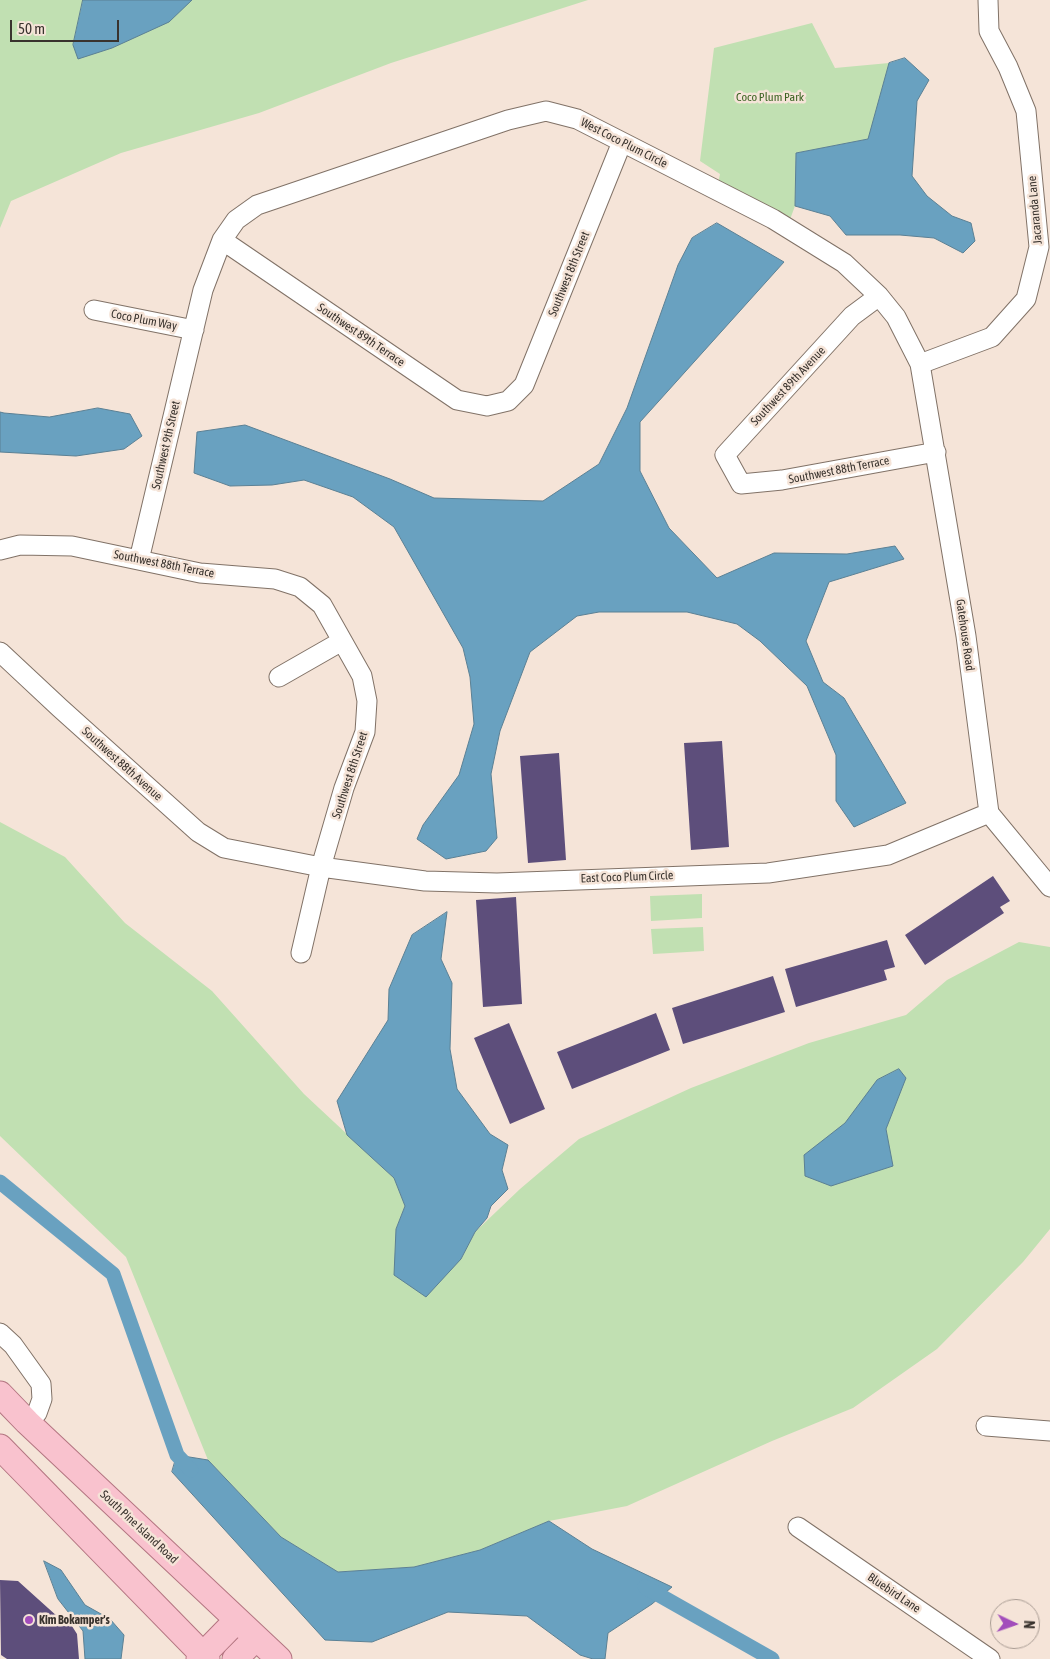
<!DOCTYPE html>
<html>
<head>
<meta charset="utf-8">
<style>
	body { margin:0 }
	#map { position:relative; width:1050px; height:1659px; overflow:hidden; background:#f5e4d8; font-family:"Asap Condensed",sans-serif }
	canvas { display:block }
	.north { position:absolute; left:990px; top:1599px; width:50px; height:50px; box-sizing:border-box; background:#f5e4d8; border:1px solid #aa9d94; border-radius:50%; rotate:93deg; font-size:14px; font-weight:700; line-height:20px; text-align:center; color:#39332e }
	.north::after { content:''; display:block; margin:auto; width:18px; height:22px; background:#a24dbb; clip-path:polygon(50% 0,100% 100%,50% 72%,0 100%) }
	.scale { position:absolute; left:10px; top:20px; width:109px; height:22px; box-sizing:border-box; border:2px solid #39332e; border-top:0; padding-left:6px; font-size:15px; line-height:18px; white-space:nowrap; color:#39332e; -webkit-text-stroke:4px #f5e4d8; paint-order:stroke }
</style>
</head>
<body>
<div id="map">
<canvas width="1050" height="1659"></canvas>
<div class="north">N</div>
<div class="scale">50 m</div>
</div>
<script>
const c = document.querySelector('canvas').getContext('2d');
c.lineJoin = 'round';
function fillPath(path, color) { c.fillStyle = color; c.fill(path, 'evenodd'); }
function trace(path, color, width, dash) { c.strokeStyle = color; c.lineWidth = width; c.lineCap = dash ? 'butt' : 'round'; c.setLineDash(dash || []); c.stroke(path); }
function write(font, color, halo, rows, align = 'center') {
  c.font = font + ' "Asap Condensed",sans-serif'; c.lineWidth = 5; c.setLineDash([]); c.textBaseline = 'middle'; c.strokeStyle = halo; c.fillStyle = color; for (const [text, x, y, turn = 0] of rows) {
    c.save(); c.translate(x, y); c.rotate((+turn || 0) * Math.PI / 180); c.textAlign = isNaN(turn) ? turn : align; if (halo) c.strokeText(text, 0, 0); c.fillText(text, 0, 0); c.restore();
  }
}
fillPath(new Path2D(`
	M0 0H588L391 63 259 113 121 153 11 201 0 228Z
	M812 23 835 68 889 63 869 139 796 153 795 206 789 222 718 184 720 174 700 161 714 48Z
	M0 822 65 857 125 923 212 991 304 1094 394 1178 405 1206 396 1229 461 1259 475 1232 520 1189 579 1139 691 1088 809 1043 906 1015 947 980 1019 942 1050 947V1229L1023 1262 937 1349 853 1408 772 1441 627 1506 549 1521 480 1550 414 1567 338 1572 281 1537 208 1460 126 1257 0 1136Z
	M702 894V918L651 921 650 896Z
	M703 927 704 951 653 954 651 929Z`), '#c1e0b2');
const water = new Path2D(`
	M83 0H192L169 22 112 48 78 59 73 45Z
	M905 58 929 80 917 101 912 176 927 196 952 216 971 223 975 241 963 253 934 238 900 235H846L830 216 795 206 796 153 868 139 889 63Z
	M717 223 784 262 640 422V471L669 528 717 578 774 553 847 554 895 546 904 559 829 582 806 641 823 682 844 698 906 803 854 827 836 801V755L807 686 760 641 737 624 687 612H599L577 616 530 652 500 731 491 774 497 838 486 851 446 859 417 839 423 825 459 775 474 724 470 677 463 648 394 527 353 497 304 480 272 485 230 486 194 473 197 432 245 425 390 479 434 498 543 501 599 464 627 408 678 265 692 238Z
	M98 408 130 414 142 436 124 449 76 456 0 452V412L4 413 49 417Z
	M447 912 441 959 452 983 450 1049 457 1089 490 1134 508 1145 502 1170 508 1189 491 1206 487 1218 475 1232 461 1259 426 1297 394 1275 396 1229 405 1206 394 1178 347 1135 337 1101 388 1020 389 989 412 935Z
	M899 1069 906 1078 886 1129 893 1166 831 1186 805 1176 804 1155 845 1123 877 1080Z
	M177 1455 208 1460 281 1537 338 1572 414 1567 480 1550 549 1521 592 1549 672 1587 652 1604 608 1633 605 1659H593L580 1655 527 1616 448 1612 372 1642 325 1640 172 1472Z
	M44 1561 61 1570 85 1605 110 1619 124 1635 121 1659H85L83 1631 58 1599Z`);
fillPath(water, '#69a1c0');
trace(water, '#5b8094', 1);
trace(new Path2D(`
	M0 1182 113 1274 177 1455 191 1470
	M645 1587 772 1659`), '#69a1c0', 15);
fillPath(new Path2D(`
	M722 741 729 847 691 850 684 743Z
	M559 753 566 860 528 863 520 756Z
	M993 876 1010 901 1000 907 1004 913 925 965 905 935Z
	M516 897 522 1004 483 1007 476 900Z
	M887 940 895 967 884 970 887 980 796 1007 785 969Z
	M773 976 785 1012 683 1044 672 1008Z
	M656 1013 670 1050 572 1089 557 1052Z
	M509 1023 545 1109 510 1124 474 1038Z
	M0 1580 18 1581 58 1617 59 1625 70 1623 77 1634 79 1659H7L1 1655Z`), '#5d4e7b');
const minor = new Path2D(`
	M222 240 457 400 487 406 508 401 524 385 622 142
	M879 296 852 316 725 455 741 484 782 480 936 452
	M94 310 194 330
	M920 364 992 337 1026 299 1039 247 1026 111 1008 67 989 31 988 0
	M0 550 20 545 72 546 200 573 275 579 300 587 322 605 362 676 367 701 365 732 344 788 321 867 301 953
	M139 560 203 290 222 240 236 220 257 205 508 120 546 111 577 119 773 219 844 263 879 296 896 317 920 364 966 636 989 813 1050 887
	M0 652 60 708 198 832 224 848 321 867 425 881 497 883 768 873 888 855 989 813
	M279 677 342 641
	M0 1333 13 1345 41 1384 42 1399 37 1413 27 1422
	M986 1426 1050 1431
	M798 1527 990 1659`);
const major = new Path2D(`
	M0 1394 27 1422 279 1659
	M0 1447 207 1659
	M199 1659 237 1620
	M235 1659 256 1638`);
trace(minor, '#817267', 21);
trace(major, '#b37581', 27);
trace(minor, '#fff', 19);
trace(major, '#f9c2ce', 25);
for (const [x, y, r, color] of [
	[29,1620,5,"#a24dbb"]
]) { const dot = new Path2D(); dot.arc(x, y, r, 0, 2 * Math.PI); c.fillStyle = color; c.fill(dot); trace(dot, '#f5e4d8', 2); }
write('12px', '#3b6322', '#f5e4d8', [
	["Coco Plum Park",770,97]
]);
write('12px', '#39332e', '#f5e4d8', [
	["West Coco Plum Circle",624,143,27],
	["Jacaranda Lane",1035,210,-95],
	["Southwest 8th Street",569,274,-68],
	["Coco Plum Way",144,320,11],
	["Southwest 89th Terrace",361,335,34],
	["Southwest 89th Avenue",788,386,-47],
	["Southwest 9th Street",166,445,-77],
	["Southwest 88th Terrace",839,470,-11],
	["Southwest 88th Terrace",164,564,11],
	["Gatehouse Road",965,635,82],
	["Southwest 88th Avenue",122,764,42],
	["Southwest 8th Street",350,775,-72],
	["East Coco Plum Circle",627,877,-2],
	["South Pine Island Road",139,1527,43],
	["Bluebird Lane",894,1593,34]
]);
write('bold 12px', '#39332e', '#f5e4d8', [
	["Kim Bokamper's",39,1620]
], 'left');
</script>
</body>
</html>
